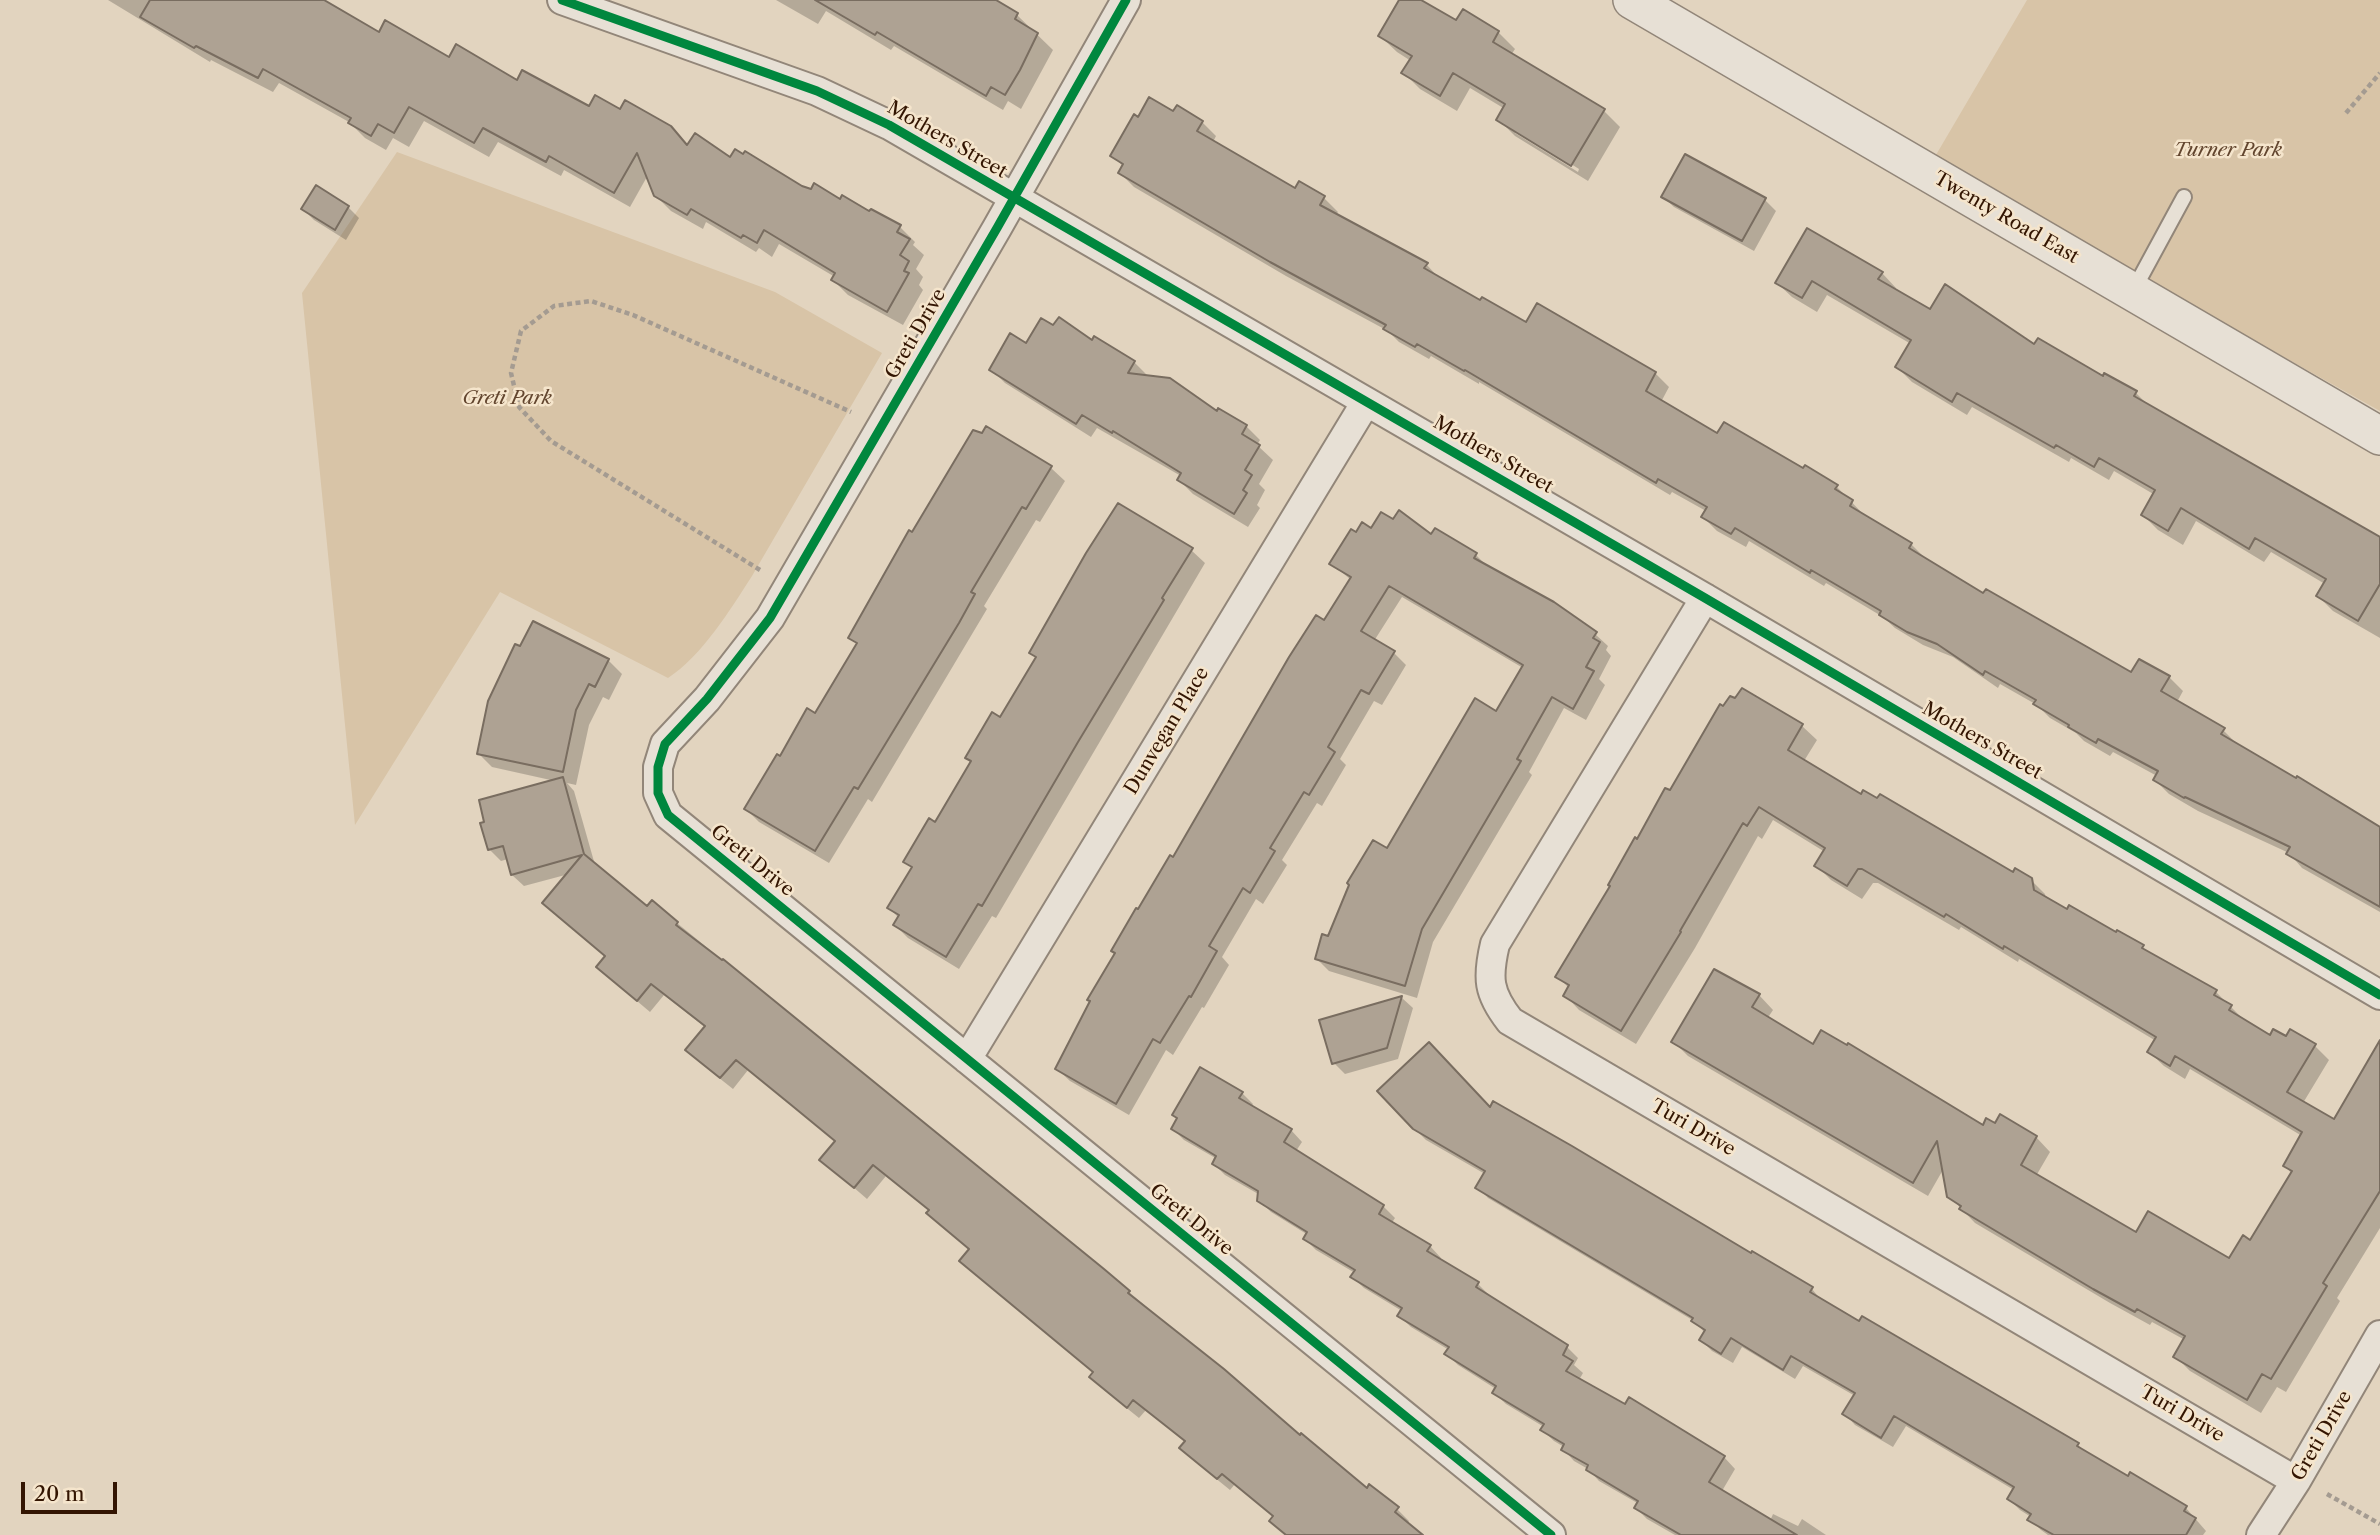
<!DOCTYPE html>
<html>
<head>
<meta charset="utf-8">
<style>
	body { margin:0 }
	#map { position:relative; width:2380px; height:1535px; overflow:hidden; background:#e2d4bf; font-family:"Libre Caslon Text",serif }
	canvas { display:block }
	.scale { position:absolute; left:21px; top:1482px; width:96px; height:32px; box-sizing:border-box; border:4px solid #331502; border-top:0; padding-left:9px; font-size:21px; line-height:24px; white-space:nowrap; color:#331502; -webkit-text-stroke:5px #f5e5cc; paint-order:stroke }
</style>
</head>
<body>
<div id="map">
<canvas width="2380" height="1535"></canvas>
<div class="scale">20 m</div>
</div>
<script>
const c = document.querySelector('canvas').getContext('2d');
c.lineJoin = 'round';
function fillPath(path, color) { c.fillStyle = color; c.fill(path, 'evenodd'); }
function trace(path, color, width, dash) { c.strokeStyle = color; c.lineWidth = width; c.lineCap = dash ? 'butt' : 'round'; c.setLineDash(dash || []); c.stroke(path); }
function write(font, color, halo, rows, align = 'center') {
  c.font = font + ' "Libre Caslon Text",serif'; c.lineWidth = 5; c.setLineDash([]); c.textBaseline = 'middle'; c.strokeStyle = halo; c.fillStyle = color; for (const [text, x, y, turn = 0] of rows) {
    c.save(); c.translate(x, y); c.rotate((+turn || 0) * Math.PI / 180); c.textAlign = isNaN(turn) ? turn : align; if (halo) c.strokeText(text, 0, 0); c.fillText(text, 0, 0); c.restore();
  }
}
fillPath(new Path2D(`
	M2027 0H2380V411L1933 160Z
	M397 152 775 292 882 353 752 576C730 610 702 656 668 678L500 592 355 825 302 293Z`), '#d8c4a7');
fillPath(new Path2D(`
	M108 0H320L380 34 590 108 621 111 670 128 688 146 731 159 841 201 900 227 915 242 913 245 924 255 916 269 923 277 919 285 923 290 903 325 848 295 833 280 835 277 779 244 772 257 759 248 756 252 706 222 703 229 671 211 655 195 648 175 630 207 564 170 561 176 498 142 489 157 424 121 409 147 393 138 386 150 365 138 349 122 279 83 273 92 211 60 210 62Z
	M776 0H993L1017 15 1053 50 1021 109 1008 101 1003 110 894 46 891 50 826 11 818 24Z
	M1401 0H1418L1456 23 1498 32 1515 49 1511 55 1604 111 1620 127 1588 181 1515 136 1498 119 1505 109 1470 88 1457 111 1420 89 1403 72 1411 61 1397 52 1380 36ZM1515 129 1579 169 1578 172 1515 133Z
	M1177 107 1202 122 1216 136 1213 142 1295 191 1324 198 1338 212 1336 215 1426 264 1440 279 1527 325 1655 373 1669 387 1661 402 1718 436 1836 486 1866 517 1911 544 1925 558 1984 595 2132 674 2169 677 2183 691 2177 702 2223 730 2237 744 2236 745 2380 829V912L2302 868 2289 853 2198 811 2169 794 2155 780 2157 776 2113 752 2110 756 2084 741 2076 733 2050 718 2037 705 2000 684 1998 688 1953 657 1923 645 1895 628 1883 617 1826 583 1824 586 1749 541 1746 547 1717 531 1703 517 1706 511 1672 492 1670 495 1479 382V384L1431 356 1429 359 1399 342 1388 331 1286 276 1134 187 1120 173 1124 167 1112 156 1138 119 1173 113Z
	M317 188 348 207 359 218 346 240 314 220 303 209Z
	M1663 197 1765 200 1776 211 1754 251 1674 207Z
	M1882 273 1896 288 1895 291 1931 311 2035 347 2136 393 2149 406 2380 539V638L2333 611 2318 596 2325 584 2271 552 2264 562 2196 521 2183 545 2158 530 2143 515 2155 495 2114 471 2109 480 2071 458 2069 462 1972 407 1967 415 1912 382 1897 367 1911 344 1827 295 1817 312 1792 297 1777 283Z
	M1092 342 1134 362 1148 376 1246 426 1260 440 1257 445 1273 460 1259 484 1265 490 1257 505 1260 508 1248 527 1193 494 1179 480 1181 476 1097 428 1091 437 1005 383 991 369 1027 345Z
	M1051 468 1065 481 1040 522 1036 520 984 606 987 609 872 802 868 799 829 863 759 822 746 809 780 758 816 715 858 645 850 638 912 534Z
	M1371 530 1432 536 1476 555 1489 568 1595 634 1608 646 1606 650 1611 656 1599 679 1605 685 1586 720 1564 708 1529 772 1532 775 1433 942 1417 998 1329 971 1317 959 1329 938 1387 851 1497 713 1523 668 1402 597 1374 641 1394 653 1406 665 1382 705 1374 701 1340 759 1346 765 1322 806 1317 803 1282 860 1287 865 1263 904 1256 899 1222 957 1229 965 1204 1008 1202 1007 1173 1055 1166 1050 1129 1115 1070 1081 1057 1069 1139 912 1351 580 1331 563 1357 535Z
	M1191 550 1205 563 996 918 992 916 959 969 908 938 895 925 899 918 889 908 913 869 905 862 936 824 972 763 967 757 1001 719 1037 659 1031 653Z
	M608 660 622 674 609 700 603 697 589 725 576 785 567 783 574 791 595 865 648 909 677 923 1129 1292 1300 1438 1367 1490 1397 1509 1409 1521 1407 1524 1420 1535H1286L1274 1517 1235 1484 1230 1490 1193 1460 1182 1448 1186 1443 1146 1410 1139 1418 1103 1389 1091 1377 1094 1373 973 1273 961 1261 970 1250 940 1225 928 1213 930 1211 886 1176 867 1199 822 1160 836 1142 804 1115 748 1070 733 1089 699 1062 687 1050 706 1028 664 995 650 1012 611 979 607 957 569 874 524 886 512 875 508 859 501 861 489 849 555 781 492 767 478 753Z
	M1742 690 1802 726 1817 740 1804 761 1861 796 2013 874 2031 880 2045 894 2046 900 2142 947 2149 954 2216 992 2245 1021 2270 1037 2315 1046 2329 1060 2303 1103 2334 1121 2380 1071V1228L2337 1298 2340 1301 2286 1392 2277 1387 2261 1413 2190 1371 2175 1356 2185 1340 2152 1322 2150 1325 2110 1303 1975 1223 1949 1196 1944 1168 1928 1196 1688 1056 1673 1041 1759 995 1773 1010 1767 1019 1814 1046 1983 1127 2036 1137 2050 1152 2036 1176 2136 1234 2230 1261 2251 1242 2292 1174 2285 1166 2302 1136 2190 1069 2185 1079 2164 1066 2149 1052 2156 1041 2019 959 2018 962 1961 927 1959 930 1878 883H1873L1862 899 1831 880 1817 866 1825 852 1773 820 1762 839 1758 836 1695 948 1636 1044 1579 1010 1565 995 1569 988 1557 976 1638 841 1723 709 1736 701Z
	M1402 998 1413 1008 1398 1059 1345 1074 1334 1063 1322 1021Z
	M1242 1093 1253 1104 1251 1107 1291 1130 1302 1142 1296 1151 1383 1206 1395 1218 1391 1224 1430 1246 1441 1258 1439 1261 1478 1284 1489 1295 1488 1297 1567 1347 1578 1358 1574 1365 1583 1373 1579 1380 1724 1457 1735 1469 1722 1491 1770 1521 1773 1514 1798 1526 1802 1519 1826 1535H1675L1647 1519 1636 1508 1639 1504 1599 1481 1588 1469 1574 1461 1563 1449 1564 1447 1554 1441 1542 1430 1544 1427 1506 1404 1494 1393 1496 1389 1458 1365 1447 1354 1449 1350 1411 1327 1399 1316 1402 1311 1364 1288 1352 1277 1355 1273 1316 1250 1305 1239 1308 1235 1271 1212 1259 1200 1260 1195 1225 1175 1214 1164 1217 1159 1184 1140 1173 1129Z
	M1490 1110 1812 1289 1822 1301 2078 1445 2086 1453 2129 1478 2186 1508 2206 1531 2203 1535H2048L2041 1530 2030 1519 2031 1517 2020 1510 2009 1499 2014 1490 1906 1426 1893 1447 1855 1425 1845 1414 1855 1396 1803 1366 1795 1379 1742 1347 1733 1363 1712 1351 1701 1340 1705 1333 1694 1321 1488 1198 1478 1187 1485 1174 1426 1140 1414 1128Z`), '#0003');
const building = new Path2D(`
	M150 0H324L379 32 385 20 449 57 456 44 517 80 522 70 589 106 595 95 620 109 625 100 671 126 687 145 695 133 730 157 735 149 743 154 745 151 802 186 811 189 814 183 840 199 842 195 869 211 871 209 901 225 897 232 910 239 900 255 909 261 904 271 909 273 887 312 831 280 835 273 764 230 757 243 743 235 741 238 691 209 687 215 654 196 637 153 614 193 549 156 546 162 483 128 474 143 409 107 394 133 378 124 371 136 348 123 351 118 263 69 258 78 196 46 194 48 140 17Z
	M815 0H996L1018 13 1015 19 1038 33 1020 70 1005 95 991 87 986 96 877 32 875 35Z
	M1399 0H1421L1456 20 1463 9 1499 31 1493 42 1605 109 1571 166 1496 120 1505 104 1453 73 1440 96 1401 73 1412 56 1378 36Z
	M1149 97 1173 111 1177 105 1203 121 1197 131 1295 188 1299 181 1325 196 1320 205 1428 263 1424 268 1480 300 1482 297 1526 322 1537 303 1656 372 1646 391 1717 433 1724 422 1803 468 1805 465 1838 485 1835 489 1853 500 1850 506 1912 543 1909 548 1983 593 1986 589 2131 672 2139 659 2170 676 2161 691 2225 728 2221 734 2296 778 2297 776 2380 827V907L2286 854 2290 847 2185 797 2184 798 2153 780 2158 771 2098 739 2096 743 2068 727 2069 725 2033 704 2036 700 1985 671 1983 675 1937 644 1907 632 1879 615 1881 611 1811 570 1810 573 1735 528 1731 534 1701 517 1707 507 1658 479 1656 483 1465 370 1464 371 1417 344 1415 347 1383 329 1386 325 1270 262 1118 173 1123 164 1110 156 1134 114 1138 117Z
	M1685 154 1766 198 1742 241 1661 197Z
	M316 185 349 206 335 230 301 209Z
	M1807 228 1883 272 1878 279 1930 309 1945 284 2034 344 2038 338 2103 376 2104 373 2137 391 2134 396 2380 537V584L2358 621 2316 596 2326 579 2255 538 2249 549 2181 508 2168 531 2141 515 2155 490 2099 458 2094 467 2056 445 2054 448 1957 393 1952 402 1895 367 1911 340 1812 281 1802 298 1775 283Z
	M1059 317 1092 340 1094 336 1135 361 1128 373 1170 378 1217 411 1218 408 1247 425 1242 434 1260 445 1245 470 1252 475 1243 490 1247 493 1234 514 1177 480 1181 473 1113 431 1112 433 1082 415 1076 424 989 370 1010 333 1026 343 1041 318 1053 325Z
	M986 426 1052 466 1026 509 1022 507 971 592 975 594 959 623 858 789 854 787 815 851 744 809 777 754 780 756 807 708 815 713 857 643 848 638 909 530 912 532 973 430 982 433Z
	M1118 503 1193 548 1162 598 1164 600 1078 742 982 906 978 904 946 957 893 925 899 915 887 908 912 867 903 862 929 818 935 822 971 761 965 758 992 712 1000 717 1036 657 1029 653 1086 553Z
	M1399 510 1431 534 1435 528 1477 553 1474 558 1554 602 1597 632 1593 638 1600 642 1586 667 1594 671 1573 709 1552 697 1517 759 1521 761 1422 929 1405 986 1315 959 1322 934 1328 936 1349 885 1347 883 1373 840 1387 848 1475 698 1496 711 1523 665 1389 586 1361 631 1395 651 1369 694 1361 690 1328 747 1335 752 1309 795 1304 792 1270 848 1275 851 1250 893 1243 888 1209 946 1217 951 1191 997 1189 996 1160 1043 1153 1039 1116 1104 1055 1069 1090 1001 1087 1000 1115 953 1111 951 1136 908 1138 909 1170 855 1173 857 1289 657 1316 615 1324 620 1351 577 1329 564 1351 529 1356 532 1362 522 1371 528 1381 512 1393 519Z
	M533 621 609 659 595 687 589 684 576 710 563 772 477 754 488 701 515 644 520 646Z
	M1742 688 1803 724 1788 750 1861 794 1863 790 1877 798 1880 794 2013 872 2015 868 2032 878 2034 890 2067 909 2069 905 2116 932 2117 930 2144 945 2142 948 2217 990 2214 995 2232 1005 2229 1010 2270 1035 2273 1029 2286 1036 2290 1029 2316 1044 2287 1092 2334 1119 2380 1040V1191L2323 1283 2327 1286 2271 1379 2262 1374 2247 1400 2173 1357 2185 1336 2137 1309 2135 1312 2093 1289 1959 1209 1961 1206 1947 1197 1937 1141 1913 1183 1671 1042 1714 969 1760 994 1752 1007 1813 1044 1821 1030 1847 1045 1848 1043 1983 1125 1986 1118 1995 1123 2000 1114 2037 1136 2021 1165 2136 1232 2148 1211 2229 1258 2243 1235 2250 1240 2292 1171 2283 1166 2302 1132 2175 1056 2170 1066 2147 1052 2156 1037 2004 946 2003 949 1946 914 1944 917 1862 869H1858L1847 886 1814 866 1825 848 1759 807 1747 826 1743 823 1680 931 1681 932 1621 1031 1563 996 1569 985 1555 977 1610 886 1608 885 1635 837 1637 839 1665 788 1670 790 1720 704 1723 706 1730 696 1735 698Z
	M563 777 584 854 647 906 652 900 678 922 676 925 722 960 723 959 1104 1269 1130 1291 1128 1293 1224 1369 1300 1435 1301 1433 1367 1488 1369 1484 1399 1507 1395 1512 1423 1535H1286L1269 1521 1273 1516 1222 1474 1217 1479 1179 1448 1185 1441 1133 1400 1127 1408 1089 1377 1093 1372 959 1261 969 1249 926 1213 929 1210 873 1165 854 1188 819 1160 835 1141 790 1104 736 1060 720 1078 685 1050 705 1026 651 984 637 1001 596 967 605 956 542 903 582 855 511 875 503 846 488 850 480 823 484 822 479 800Z
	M1402 996 1387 1048 1332 1064 1319 1020Z
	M1429 1042 1490 1107 1493 1101 1572 1146 1751 1253 1752 1251 1813 1287 1810 1292 1859 1321 1862 1316 2079 1443 2077 1446 2128 1476 2130 1472 2187 1506 2184 1511 2196 1518 2186 1535H2054L2027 1520 2031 1514 2007 1499 2014 1487 1894 1416 1881 1438 1842 1414 1855 1393 1791 1356 1783 1370 1731 1338 1721 1354 1699 1340 1705 1330 1691 1321 1693 1318 1475 1188 1485 1171 1413 1129 1377 1091Z
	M1200 1067 1243 1092 1239 1098 1292 1129 1284 1142 1384 1205 1379 1214 1431 1245 1427 1251 1479 1282 1476 1287 1568 1345 1563 1355 1573 1361 1566 1371 1625 1404 1629 1397 1725 1456 1709 1482 1797 1535H1681L1634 1508 1638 1501 1586 1470 1588 1465 1561 1450 1564 1444 1540 1430 1544 1424 1492 1393 1496 1386 1444 1354 1449 1347 1397 1316 1402 1308 1350 1277 1355 1270 1303 1239 1307 1232 1257 1201 1258 1191 1212 1164 1216 1156 1171 1129 1177 1118 1172 1115Z`);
fillPath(building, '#aea293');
trace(building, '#796d60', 2);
const service = new Path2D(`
	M2133 291 2184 197`);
const minor = new Path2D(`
	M562 0 817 91 889 125 1705 598 2380 995
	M1126 0 997 228 770 618 707 699 665 744 658 767V793L668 815 1551 1535
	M1705 598 1495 944C1487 978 1488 993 1510 1021L2296 1481
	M967 1059 1366 402
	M2261 1535 2296 1481 2380 1335`);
const tertiary = new Path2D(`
	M1632 0 2380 436`);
trace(service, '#928679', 18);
trace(minor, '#928679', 32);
trace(tertiary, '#928679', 40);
trace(new Path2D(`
	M2346 113 2380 73
	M760 570 551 441 519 407 511 373 521 331 554 306 591 301 633 315 851 412
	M2327 1494 2380 1524`), '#a49b91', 4.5, [5, 3.5]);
trace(service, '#e7e0d5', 14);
trace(minor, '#e7e0d5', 28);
trace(tertiary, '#e7e0d5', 37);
trace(new Path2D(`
	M562 0 817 91 889 125 1705 598 2380 995
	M1126 0 997 228 770 618 707 699 665 744 658 767V793L668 815 1551 1535`), '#00873e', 9);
write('19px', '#331502', '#f5e5cc', [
	["Mothers Street",947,140,30],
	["Twenty Road East",2006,218,30],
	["Greti Drive",916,334,-60],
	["Mothers Street",1493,455,30],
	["Dunvegan Place",1167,731,-59],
	["Mothers Street",1982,741,30],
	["Greti Drive",752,861,39],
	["Turi Drive",1693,1128,30],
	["Greti Drive",1191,1220,39],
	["Turi Drive",2182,1414,30],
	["Greti Drive",2322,1436,-60]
]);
write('italic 19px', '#62452e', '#f5e5cc', [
	["Turner Park",2228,151],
	["Greti Park",507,399]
]);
</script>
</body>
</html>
